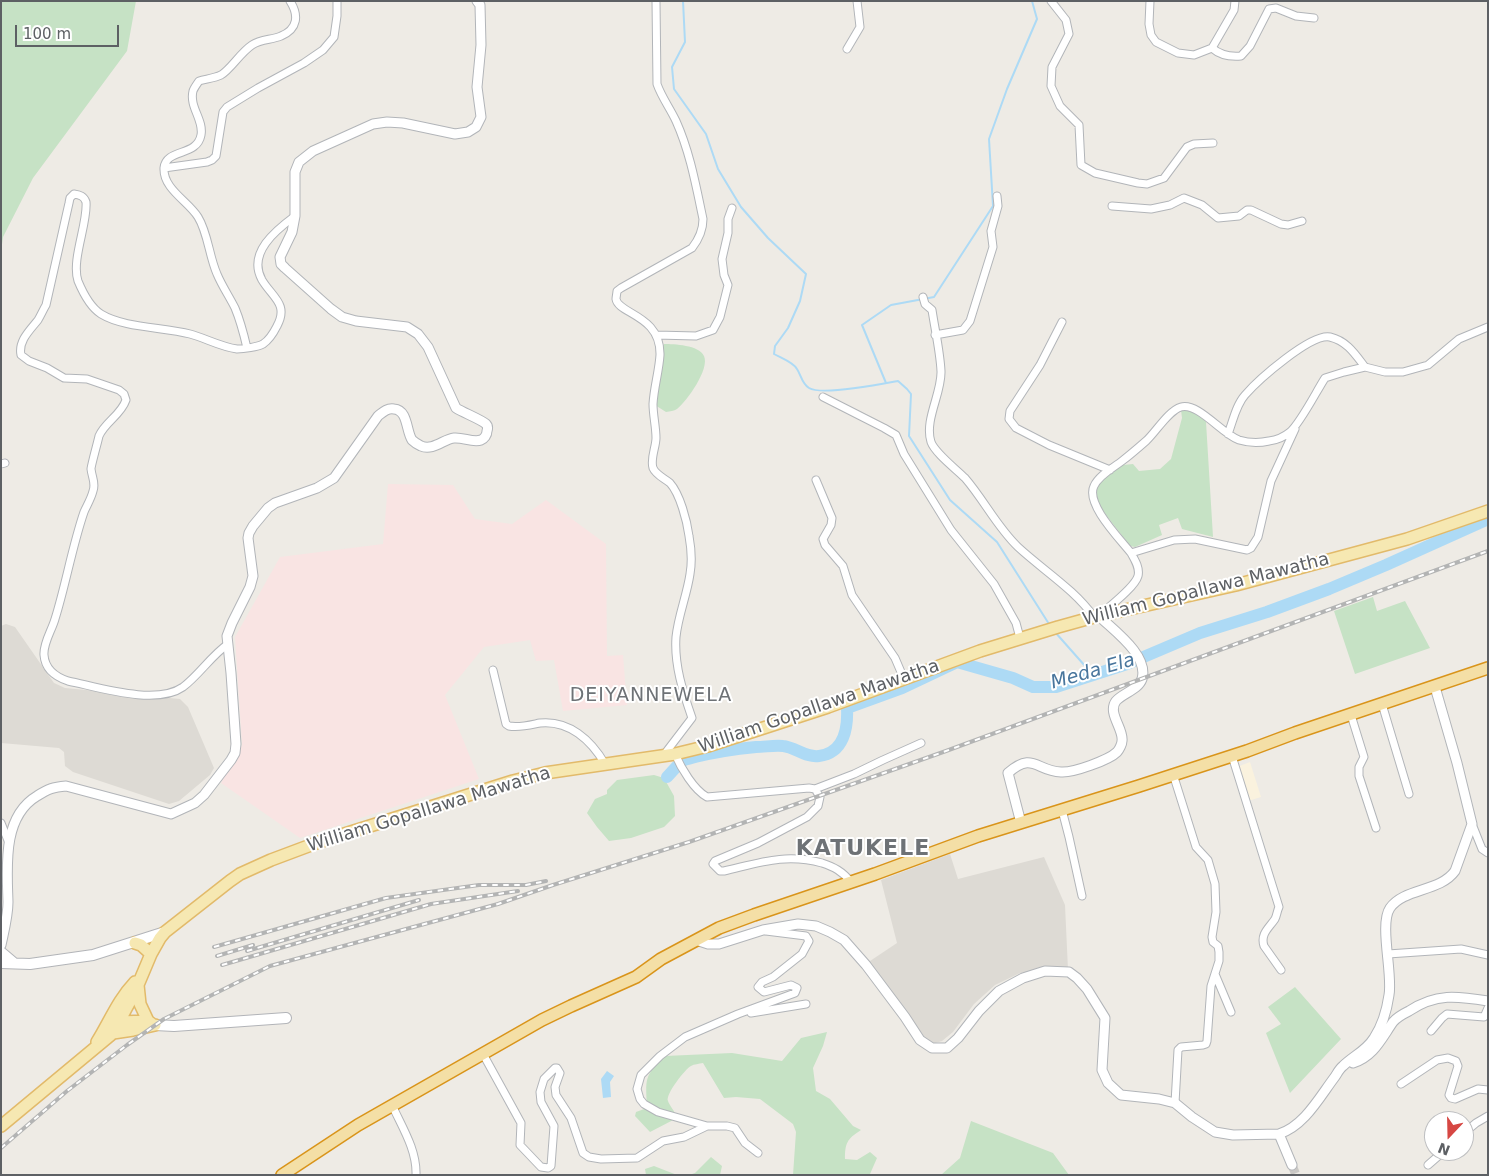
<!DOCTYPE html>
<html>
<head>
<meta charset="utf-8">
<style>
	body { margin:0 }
	#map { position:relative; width:1489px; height:1176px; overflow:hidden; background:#eeebe5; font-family:"DejaVu Sans",sans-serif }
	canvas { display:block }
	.frame { position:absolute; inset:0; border:2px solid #5d6064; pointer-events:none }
	.north { position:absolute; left:1424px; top:1111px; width:50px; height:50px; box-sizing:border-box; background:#fff; border:1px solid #bebfc1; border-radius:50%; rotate:201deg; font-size:14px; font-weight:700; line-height:20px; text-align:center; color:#5d6064 }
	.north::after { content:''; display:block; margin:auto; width:18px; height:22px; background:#d64743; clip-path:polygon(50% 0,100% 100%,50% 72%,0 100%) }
	.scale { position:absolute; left:15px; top:25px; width:104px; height:22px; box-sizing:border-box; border:2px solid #5d6064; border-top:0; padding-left:6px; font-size:15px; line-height:18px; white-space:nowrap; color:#5d6064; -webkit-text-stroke:4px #fff; paint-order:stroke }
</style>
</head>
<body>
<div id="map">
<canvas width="1489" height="1176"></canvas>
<div class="frame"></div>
<div class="north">N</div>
<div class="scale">100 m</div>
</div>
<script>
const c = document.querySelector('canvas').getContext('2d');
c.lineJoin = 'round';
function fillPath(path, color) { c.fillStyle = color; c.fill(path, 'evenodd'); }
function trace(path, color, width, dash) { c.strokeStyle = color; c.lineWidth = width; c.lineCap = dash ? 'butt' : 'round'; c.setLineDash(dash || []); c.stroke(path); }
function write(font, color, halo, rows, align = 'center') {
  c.font = font + ' "DejaVu Sans",sans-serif'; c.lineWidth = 4; c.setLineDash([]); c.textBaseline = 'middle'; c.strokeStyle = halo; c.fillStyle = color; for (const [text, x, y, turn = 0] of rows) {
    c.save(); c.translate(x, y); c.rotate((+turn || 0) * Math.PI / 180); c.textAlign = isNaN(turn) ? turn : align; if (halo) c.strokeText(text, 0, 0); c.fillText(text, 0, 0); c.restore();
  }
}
fillPath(new Path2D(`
	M1250 762 1261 797 1248 801 1237 767Z`), '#faf2de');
fillPath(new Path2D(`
	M6 624 15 627 54 683 65 688 180 699 188 707 214 768 210 775 179 801 169 804 73 772 65 766 64 752 59 748 1 743V626Z
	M950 854 958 879 1044 857 1065 905 1068 970 1043 969 1020 973 995 985 974 1004 953 1032 942 1041 932 1044 921 1039 867 963 897 943 881 880Z`), '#dddad4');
fillPath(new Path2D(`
	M388 484 453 485 475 519 512 524 546 500 606 544 607 656 623 655 627 705 563 711 554 660 536 661 530 640 484 647 445 695 479 779 300 838 221 783 242 745 235 637 280 557 383 544Z`), '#f9e4e3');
fillPath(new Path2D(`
	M1 1H136L127 51 33 178 3 237 1 252Z
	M664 344C674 344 699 345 704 356 710 369 687 401 677 409 674 411 670 411 666 412L655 405 662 349Z
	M1181 410 1196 411 1206 422 1213 537 1182 529 1178 518 1159 525 1162 535 1135 547 1130 546 1096 502 1093 491 1103 474 1123 465 1133 464 1139 471 1160 469 1171 459 1182 418Z
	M1373 597 1377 611 1405 601 1430 648 1355 674 1334 611Z
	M654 775 664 778 674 796 675 816 664 827 631 838 609 841 597 827 587 813 595 799 607 794V790L617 780Z
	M1295 987 1341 1039 1290 1093 1266 1033 1281 1024 1268 1007Z
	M827 1032 823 1046 813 1068 816 1091 830 1099 853 1126 861 1130C847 1139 845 1143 845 1159L857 1160 870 1152 877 1158 870 1174V1175H793L796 1132 793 1124 760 1099 736 1097 724 1098 703 1063C699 1064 694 1064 691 1066 685 1069 665 1095 668 1101 669 1105 675 1111 677 1118L650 1132 635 1116 636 1112 647 1108C646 1079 643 1077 665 1056L732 1053 782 1061 801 1038Z
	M971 1121 1053 1153 1069 1175H941L960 1158Z
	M711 1157 722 1166 720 1175H689L695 1173Z
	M654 1166 677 1175H646L645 1169Z`), '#c6e2c5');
fillPath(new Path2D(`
	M607 1071 614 1076 610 1082 611 1097 603 1098 601 1079Z`), '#addaf5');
trace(new Path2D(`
	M683 1 685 42 672 67 674 89 706 134 718 169 741 207 768 238 806 274 800 301 788 328 775 346 774 354C781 358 793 362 797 369 801 375 802 384 809 388 822 396 882 384 898 381L907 389 911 394 909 436 950 500 997 542 1049 624
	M886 383 862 325 891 305 934 297 993 206 989 139 1007 89 1037 19 1032 1
	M1055 632 1093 675`), '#addaf5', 2);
trace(new Path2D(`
	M667 777C672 772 678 764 684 760 686 759 692 758 695 757 715 752 735 749 756 747 765 747 774 745 783 746 795 747 806 758 819 756 844 753 848 728 847 708L902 688 957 662 1013 678 1033 687H1056L1127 664 1200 633 1267 612 1329 589 1386 565 1488 519`), '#addaf5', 12);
trace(new Path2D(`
	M1292 1165 1296 1175`), '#cac8c5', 9, [9, 4.5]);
const minor = new Path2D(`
	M656 1 657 84C662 98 670 108 676 121 690 152 696 186 703 219 703 231 699 239 692 248L621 288 617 291C617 293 616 297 616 299 618 314 661 315 660 355 659 371 654 387 653 404 653 415 656 427 656 438 656 447 650 459 653 468 656 475 664 478 670 483 680 494 687 521 689 536 691 547 692 563 690 574 687 595 678 616 676 637 674 665 683 692 692 718L663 756
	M1051 1 1066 20 1069 34 1052 67 1051 86 1060 106 1079 125 1081 165 1095 173 1138 183 1147 184 1164 178 1187 147 1194 144 1213 143
	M1150 1 1149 24 1151 35 1156 42 1178 53 1194 55 1212 48
	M1235 1 1234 10 1212 48C1220 55 1230 57 1241 56L1250 46 1269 9 1276 8 1296 16 1314 18
	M847 49 860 27 857 1
	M164 168 207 162 212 160 216 156 223 112 227 107 258 88 304 63 323 50 334 37 337 16V1
	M1112 206 1151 209 1170 205 1184 198 1202 205 1218 218 1239 216 1247 210H1251L1281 224 1288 225 1302 221
	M923 297 925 304 932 310C935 330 940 351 941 371 942 393 924 420 931 442 935 453 956 469 965 478 984 500 997 527 1018 547 1044 571 1074 589 1094 617
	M1062 322 1040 365 1010 411 1009 419 1016 428 1049 445 1110 470
	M656 335 696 336 713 330 720 317 728 285 724 275 722 259 728 233V219L732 208
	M935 335 963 330 970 321 993 247 991 231 998 206 997 196
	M247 348C244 335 240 320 235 308 229 296 222 286 217 274 209 256 208 233 198 217 188 201 163 189 164 168 166 148 197 157 201 135 204 120 189 107 193 91 194 88 197 84 199 81 206 79 215 78 221 75 231 69 240 53 252 45 261 39 272 40 281 36 298 29 299 15 290 1
	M823 397 884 428 896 435 904 454 951 530 994 584 1016 623 1020 638
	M1228 434C1233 421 1236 405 1245 395 1258 380 1311 333 1330 337 1347 341 1355 354 1365 367
	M1 464 5 463
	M816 480 832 518 831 525 823 539 825 545 843 566 852 595 895 658 904 679
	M1131 553 1174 540 1195 539 1247 550 1251 548 1258 537 1271 481 1295 429
	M1101 614C1110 606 1135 587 1138 576 1140 568 1135 560 1131 553 1121 540 1085 504 1094 486 1099 475 1113 468 1122 461 1130 455 1138 448 1146 441 1156 432 1168 411 1181 407 1198 402 1222 434 1239 440 1249 443 1260 443 1269 441 1277 440 1284 437 1290 432 1301 422 1316 392 1325 378L1344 372 1365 367 1385 372H1403L1428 365 1459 339 1488 327
	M228 644C211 656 199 675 183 687 156 706 98 687 68 681 56 677 45 669 44 655 43 643 52 630 55 619 66 584 72 547 84 512 87 505 91 499 93 491 96 483 92 478 91 469 91 466 98 441 99 436 105 422 121 415 126 400L124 394 119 390 87 379 64 378 47 368 29 361 21 355C18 341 30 330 38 320 41 315 43 310 46 305L69 203 70 198 74 194C80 195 84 196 86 202 88 223 71 260 78 281 83 293 90 307 101 314 124 328 163 327 190 334 205 338 221 347 237 349 244 349 257 347 263 344 269 340 274 332 277 326 289 304 272 297 262 280 247 253 276 230 295 216
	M493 670 506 724 509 726C519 728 530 725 540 723 569 720 591 740 605 764
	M1382 704 1409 794
	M1351 715 1364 757 1359 767V776L1376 828
	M675 754C681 768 694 790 707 797L809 788 815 789 820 797 818 806 807 817 758 843 715 861 713 864 720 871H724C759 863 785 853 822 863 834 867 842 871 851 882
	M1232 756 1279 907C1277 911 1277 915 1275 919 1269 928 1260 934 1264 946L1281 970
	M1173 774 1196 847 1208 860 1215 884 1216 912 1212 937 1213 942 1218 946 1219 952V961L1211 986 1207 1041 1206 1044 1203 1045 1181 1047 1178 1050 1175 1103
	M815 789 854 774 883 760 921 743
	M1062 810 1069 837 1082 896
	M1 823 9 843
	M1472 824 1482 849 1488 853
	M1388 954 1461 949 1488 955
	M1215 974 1231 1012
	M751 1013 806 1004
	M1431 1031 1442 1018 1447 1014 1484 1017 1488 1008
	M483 1054 521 1123 520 1145 541 1167 548 1168 551 1166 554 1126 541 1102 540 1092 544 1079 555 1068H557L560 1073 555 1087 556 1095 571 1118 583 1153 589 1157 601 1159 637 1158 663 1141 684 1137 707 1126H727L735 1128 745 1143 758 1153
	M1401 1084 1437 1060 1448 1058 1456 1061 1458 1066 1449 1095 1451 1098 1455 1099 1478 1089 1488 1090
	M392 1105C402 1127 417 1150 416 1175
	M707 1126 658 1112 644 1104 640 1099 637 1089 641 1075 660 1056 685 1037 738 1014 795 993 797 988 791 985 764 992 758 987 762 982 773 977 802 954 809 941 806 936 766 931
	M1464 1133 1476 1123 1488 1116
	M1428 1165 1444 1151`);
const tertiary = new Path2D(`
	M1021 823 1008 773C1033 751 1036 771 1061 772 1073 773 1109 760 1117 752 1119 750 1122 744 1122 741 1124 729 1107 713 1116 701 1123 693 1138 690 1142 679 1149 655 1113 630 1099 616
	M696 940 708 944H719L763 930 798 924 816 926 830 932 844 940 866 965 905 1017 920 1040 932 1048H947L958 1038 979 1011 999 991 1023 978 1045 971 1069 972 1077 978 1087 989 1105 1018 1102 1070 1108 1083 1121 1095 1159 1099 1175 1103 1192 1117 1215 1132 1233 1135 1279 1134 1292 1165
	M1 945C4 931 8 916 8 902 7 867 2 817 37 796 48 789 53 787 66 786L171 814 195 803 204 795 231 760 235 753 236 744 231 673 227 636 232 623 250 587 253 576 248 538 249 533 253 526 268 508 275 503 317 488 334 478 378 416C383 412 387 408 394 409 408 410 406 431 412 440 414 442 419 445 421 446 433 451 444 439 454 438 463 437 473 443 481 440 484 439 487 435 487 431 488 428 488 426 486 424 482 420 462 412 456 408L428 347 418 334 407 327 356 321 342 317 331 309 285 268 281 264 280 257 292 232 295 216V172L299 162 313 151 373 124 387 122 403 123 455 134 468 132 476 127 481 117 477 87 481 45 480 5 477 1
	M1353 1063C1374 1056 1381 1039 1393 1022 1397 1017 1403 1014 1409 1011 1436 993 1457 996 1488 1001
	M1279 1134C1304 1126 1319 1098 1334 1078 1337 1074 1339 1069 1343 1066 1353 1056 1366 1051 1374 1038 1382 1026 1387 1009 1389 995 1393 974 1379 924 1390 908 1404 888 1440 892 1455 871L1472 824 1457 763 1435 687`);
const secondary = new Path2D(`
	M1 952 14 963
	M1 963 30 964 93 955 165 932
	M155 1025 174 1026 286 1018`);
const primary = new Path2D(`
	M135 943 141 945 151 954
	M138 985 140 1004 148 1021
	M120 1022 148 1021 152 1024
	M113 1033 133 1030 155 1025
	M97 1042C110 1021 118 1000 135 982
	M1 1126 113 1033 135 992 151 954 160 938 165 932 230 881 240 874 271 860 319 842 513 781 545 773 675 754 708 746 828 707 980 651 1058 627 1094 617 1236 585 1407 539 1488 511`);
const trunk = new Path2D(`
	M282 1175 358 1125 542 1020 571 1006 636 977 661 959 719 928 754 915 875 874 978 836 1139 786 1247 751 1295 733 1488 668`);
trace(minor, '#b2b5b9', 9);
trace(tertiary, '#b2b5b9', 11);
trace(secondary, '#b2b4b8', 12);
trace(primary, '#e2ba6a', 14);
trace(trunk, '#d9941a', 14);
trace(minor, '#fff', 7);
trace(tertiary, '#fff', 9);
trace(secondary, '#fff', 10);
trace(primary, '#f6e8b2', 11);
trace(trunk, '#f4dfa6', 11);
const rail = new Path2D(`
	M214 947 386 898 479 885H526L546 881
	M247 951 419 900
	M217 956 253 945
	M222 965 431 904 518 891
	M1 1148 67 1091 127 1045 164 1019 270 966 498 904 553 885 689 842 946 751 1488 551`);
trace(rail, '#b3b4b4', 4);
trace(rail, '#fff', 2, [5.5]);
write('18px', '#5d6064', '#fff', [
	["William Gopallawa Mawatha",1206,590,-14],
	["William Gopallawa Mawatha",819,707,-19],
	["William Gopallawa Mawatha",429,810,-17]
]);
write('italic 19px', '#49769d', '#fff', [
	["Meda Ela",1093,672,-16]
]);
c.letterSpacing = '1px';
write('19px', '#6e7276', '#fff', [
	["DEIYANNEWELA",651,696]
]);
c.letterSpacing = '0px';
c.letterSpacing = '1px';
write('bold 22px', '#6e7276', '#fff', [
	["KATUKELE",863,849]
]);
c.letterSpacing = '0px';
</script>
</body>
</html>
